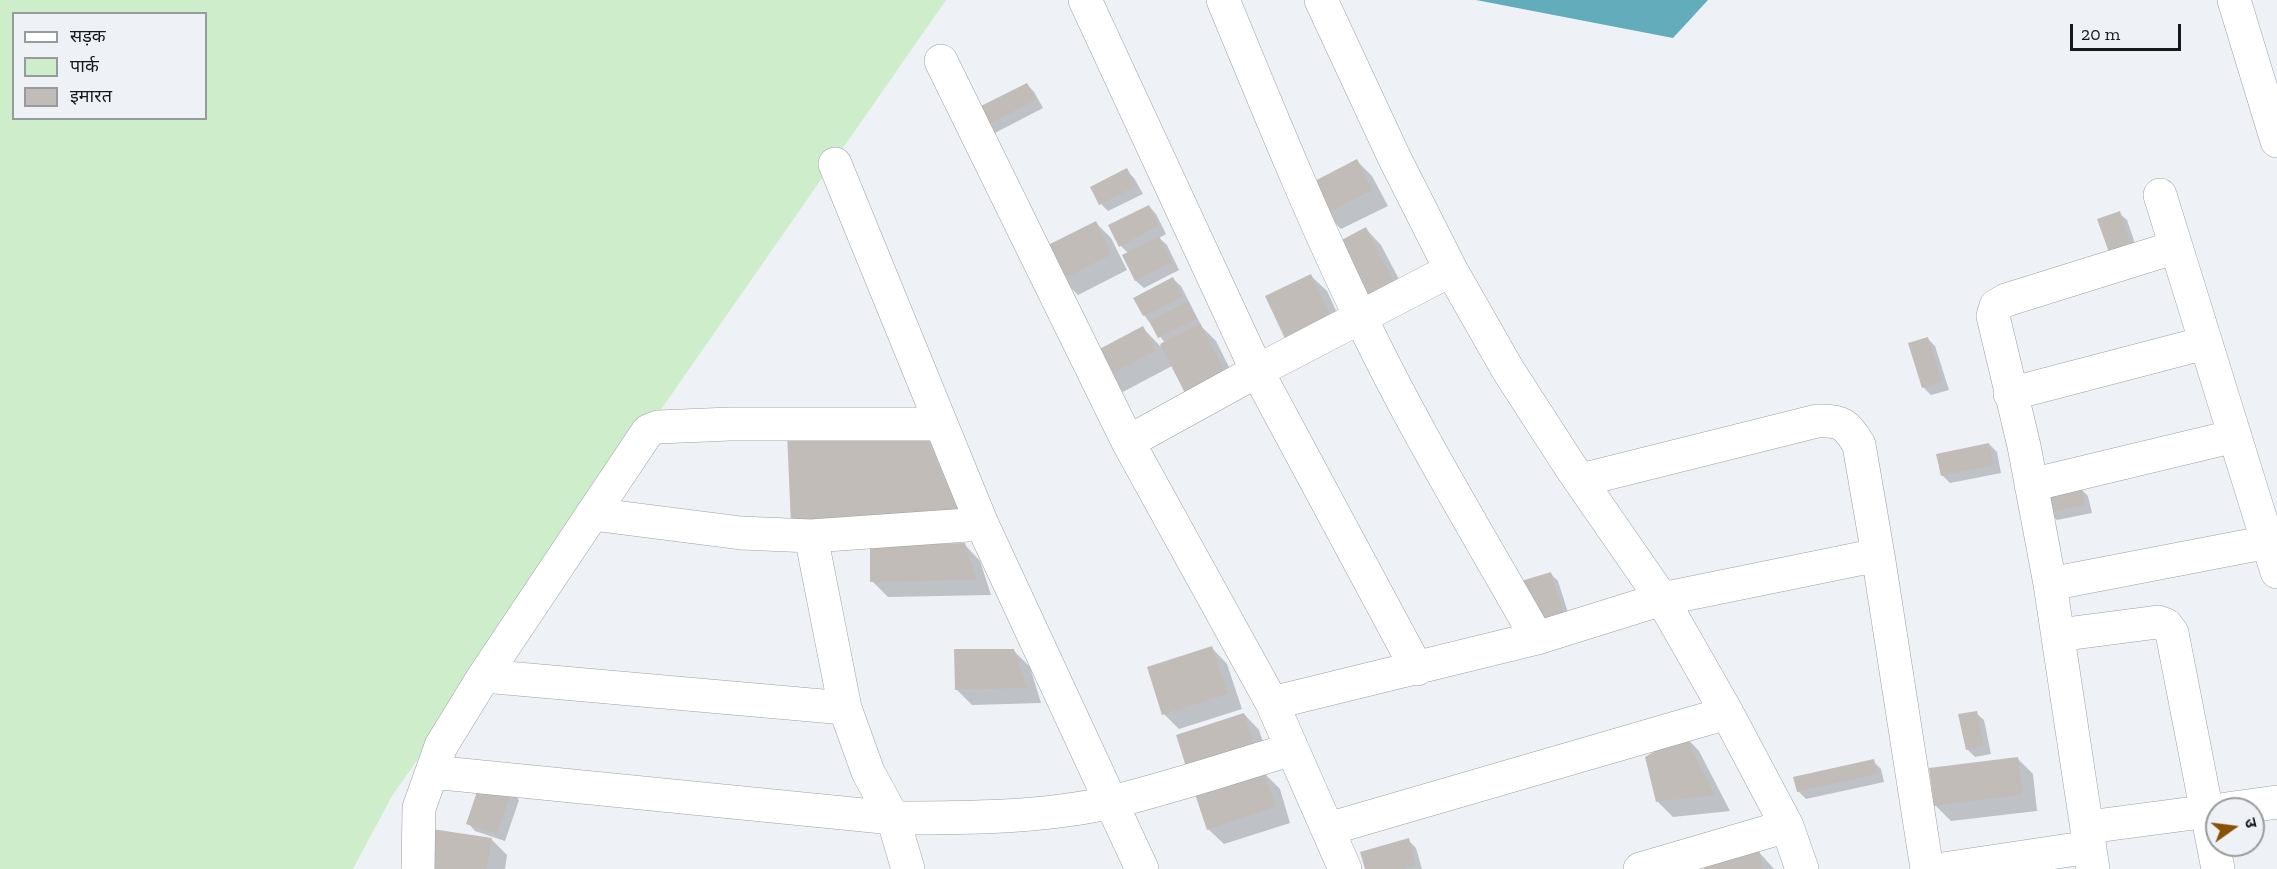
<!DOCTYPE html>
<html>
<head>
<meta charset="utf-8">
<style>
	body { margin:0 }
	#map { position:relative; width:2277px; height:869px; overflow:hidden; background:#eef2f7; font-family:"Zilla Slab","Noto Sans Devanagari",serif }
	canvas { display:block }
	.legend { position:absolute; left:12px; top:12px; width:195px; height:108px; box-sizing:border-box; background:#eef2f7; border:2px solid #989b9e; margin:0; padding:8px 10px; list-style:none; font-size:18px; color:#161819 }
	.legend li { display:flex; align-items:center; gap:12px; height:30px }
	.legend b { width:30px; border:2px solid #989b9e }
	.north { position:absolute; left:2205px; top:797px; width:60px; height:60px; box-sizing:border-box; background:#eef2f7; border:2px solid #989b9e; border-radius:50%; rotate:76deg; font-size:16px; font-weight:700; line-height:24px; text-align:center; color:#161819 }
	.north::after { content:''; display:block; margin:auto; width:21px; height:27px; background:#895104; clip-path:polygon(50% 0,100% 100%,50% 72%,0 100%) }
	.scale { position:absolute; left:2070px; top:24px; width:111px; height:27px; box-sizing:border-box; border:3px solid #161819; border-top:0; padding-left:8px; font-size:18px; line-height:21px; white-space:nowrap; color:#161819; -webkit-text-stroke:4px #eef2f7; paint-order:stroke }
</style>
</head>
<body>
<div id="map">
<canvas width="2277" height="869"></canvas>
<ul class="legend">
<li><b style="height:8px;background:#fff"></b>सड़क</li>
<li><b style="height:16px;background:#cdedcb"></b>पार्क</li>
<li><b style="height:16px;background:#c2bcb9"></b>इमारत</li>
</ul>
<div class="north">उ</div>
<div class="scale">20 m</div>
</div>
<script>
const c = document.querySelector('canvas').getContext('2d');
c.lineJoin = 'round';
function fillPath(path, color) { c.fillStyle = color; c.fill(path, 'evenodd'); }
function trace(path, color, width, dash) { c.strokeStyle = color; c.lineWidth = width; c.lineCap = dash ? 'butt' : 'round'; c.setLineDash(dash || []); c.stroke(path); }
fillPath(new Path2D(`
	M0 0H946L392 796 353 869H0ZM14 14H206V118H14Z`), '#cdedcb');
fillPath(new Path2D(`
	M1476 0H1708L1673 38Z`), '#62acbb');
fillPath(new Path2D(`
	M1027 84 1034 92 1043 108 993 134 985 126Z
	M1357 161 1372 176 1388 206 1341 229 1326 214Z
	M1126 170 1134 178 1143 194 1108 211 1101 204Z
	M1149 206 1156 214 1166 234 1159 238 1167 245 1179 270 1144 288 1136 281 1124 256 1128 253 1121 246Z
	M2119 213 2127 220 2140 258 2099 220Z
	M1095 222 1111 238 1127 270 1078 295 1062 279Z
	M1366 229 1381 245 1413 306 1385 320Z
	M1311 276 1327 291 1348 337 1288 342Z
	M1173 279 1181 286 1202 327 1216 341 1243 395 1172 366 1119 394 1103 378 1143 328 1160 346 1165 343 1144 315Z
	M1927 338 1935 346 1949 390 1931 395 1924 388 1910 344Z
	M925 436 947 458 983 541 936 543V545H965L980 561 991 595 888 597 872 581 871 545Z
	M1989 444 1997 452 2001 473 1950 483 1942 475Z
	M2080 488 2088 496 2092 513 2057 520 2049 513Z
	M1550 573 1558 581 1571 622 1536 623Z
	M1212 648 1227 664 1242 709 1179 729 1164 714Z
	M1014 651 1030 667 1041 703 972 705 956 689Z
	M1976 713 1984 720 1991 754 1975 757 1967 749Z
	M1244 714 1259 730 1271 766 1178 736Z
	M1684 735 1699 751 1730 811 1673 817 1657 801Z
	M2017 758 2033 774 2037 811 1951 821 1936 806Z
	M1873 761 1881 769 1884 782 1806 799 1798 791Z
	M1264 773 1280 789 1290 823 1224 844 1208 829Z
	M512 792 519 800 505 841 475 831 468 823Z
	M491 839 507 855 505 869H428Z
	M1408 840 1416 848 1422 869H1367Z
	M1758 851 1774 869H1705Z`), '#0003');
fillPath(new Path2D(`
	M1027 83 1036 100 984 127 975 109Z
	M1357 159 1373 190 1324 215 1309 184Z
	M1127 168 1136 186 1099 205 1090 187Z
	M1149 205 1159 226 1119 247 1108 225Z
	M2120 211 2133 251 2111 258 2097 219Z
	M1096 221 1112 254 1061 280 1044 247Z
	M1366 227 1398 290 1368 306 1336 243Z
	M1159 236 1172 262 1135 281 1122 255Z
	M1311 274 1333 321 1287 343 1265 296Z
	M1173 277 1183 296 1143 316 1133 298Z
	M1187 301 1197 319 1158 338 1149 321Z
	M1200 323 1229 379 1188 399 1160 344Z
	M1143 326 1156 351 1102 379 1090 354Z
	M1928 337 1942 382 1922 388 1908 343Z
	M787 433 925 434 962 519 791 525Z
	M1989 443 1994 465 1941 476 1936 454Z
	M2081 487 2085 505 2048 513 2044 495Z
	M965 543 977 580 870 582V545Z
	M1551 572 1564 614 1535 623 1521 581Z
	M1212 646 1228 694 1162 715 1147 667Z
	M954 649H1014L1027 688 955 690Z
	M1977 711 1984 746 1966 750 1958 714Z
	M1244 713 1256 751 1188 773 1176 735Z
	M1684 734 1715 795 1656 802 1645 757Z
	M2018 757 2023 795 1934 806 1929 768Z
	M1874 759 1877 774 1797 792 1793 777Z
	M1264 772 1276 807 1207 830 1195 794Z
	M481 780 512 791 497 834 466 824Z
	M432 829 492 838 487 869H426Z
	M1409 838 1416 865 1404 869H1365L1360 852Z
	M1759 849 1763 869H1704L1702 861Z`), '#c2bcb9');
const street = new Path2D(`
	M1085 0 1257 371 1417 669
	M1223 0C1267 106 1310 213 1360 316 1412 426 1477 532 1537 638
	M1321 0 1394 157 1451 270
	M2234 0 2277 141
	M941 61 1128 442
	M835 164 982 524 1142 869
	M2160 195 2277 572
	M2010 394 2205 343
	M1581 480 1817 421C1841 420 1847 424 1859 445L1878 555 1927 869
	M2031 485 2235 436
	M592 514 741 533 811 536
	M2050 584 2268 542
	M2058 635 2158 622 2166 625 2172 633 2218 869
	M484 676 845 708
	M1272 703 1537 638 1662 599 1878 555
	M432 772 893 818C965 818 1042 818 1112 802 1173 787 1233 767 1292 749
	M2226 809 2277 802
	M2088 827 2217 810
	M1328 829 1727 713
	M418 869 419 808 441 746 484 676 648 431 658 427 730 424H941
	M908 869 893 818 868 772 845 708 811 536 982 524
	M1345 869 1272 703 1128 442 1257 371 1451 270 1508 370 1570 466 1662 599 1727 713 1787 826 1802 869
	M1640 869 1787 826
	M1943 869 2090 847
	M2093 869 2050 584 2024 446 1993 316 1996 306 2006 300 2176 247`);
trace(street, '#9ca0a4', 34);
trace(street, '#fff', 33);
</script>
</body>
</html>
